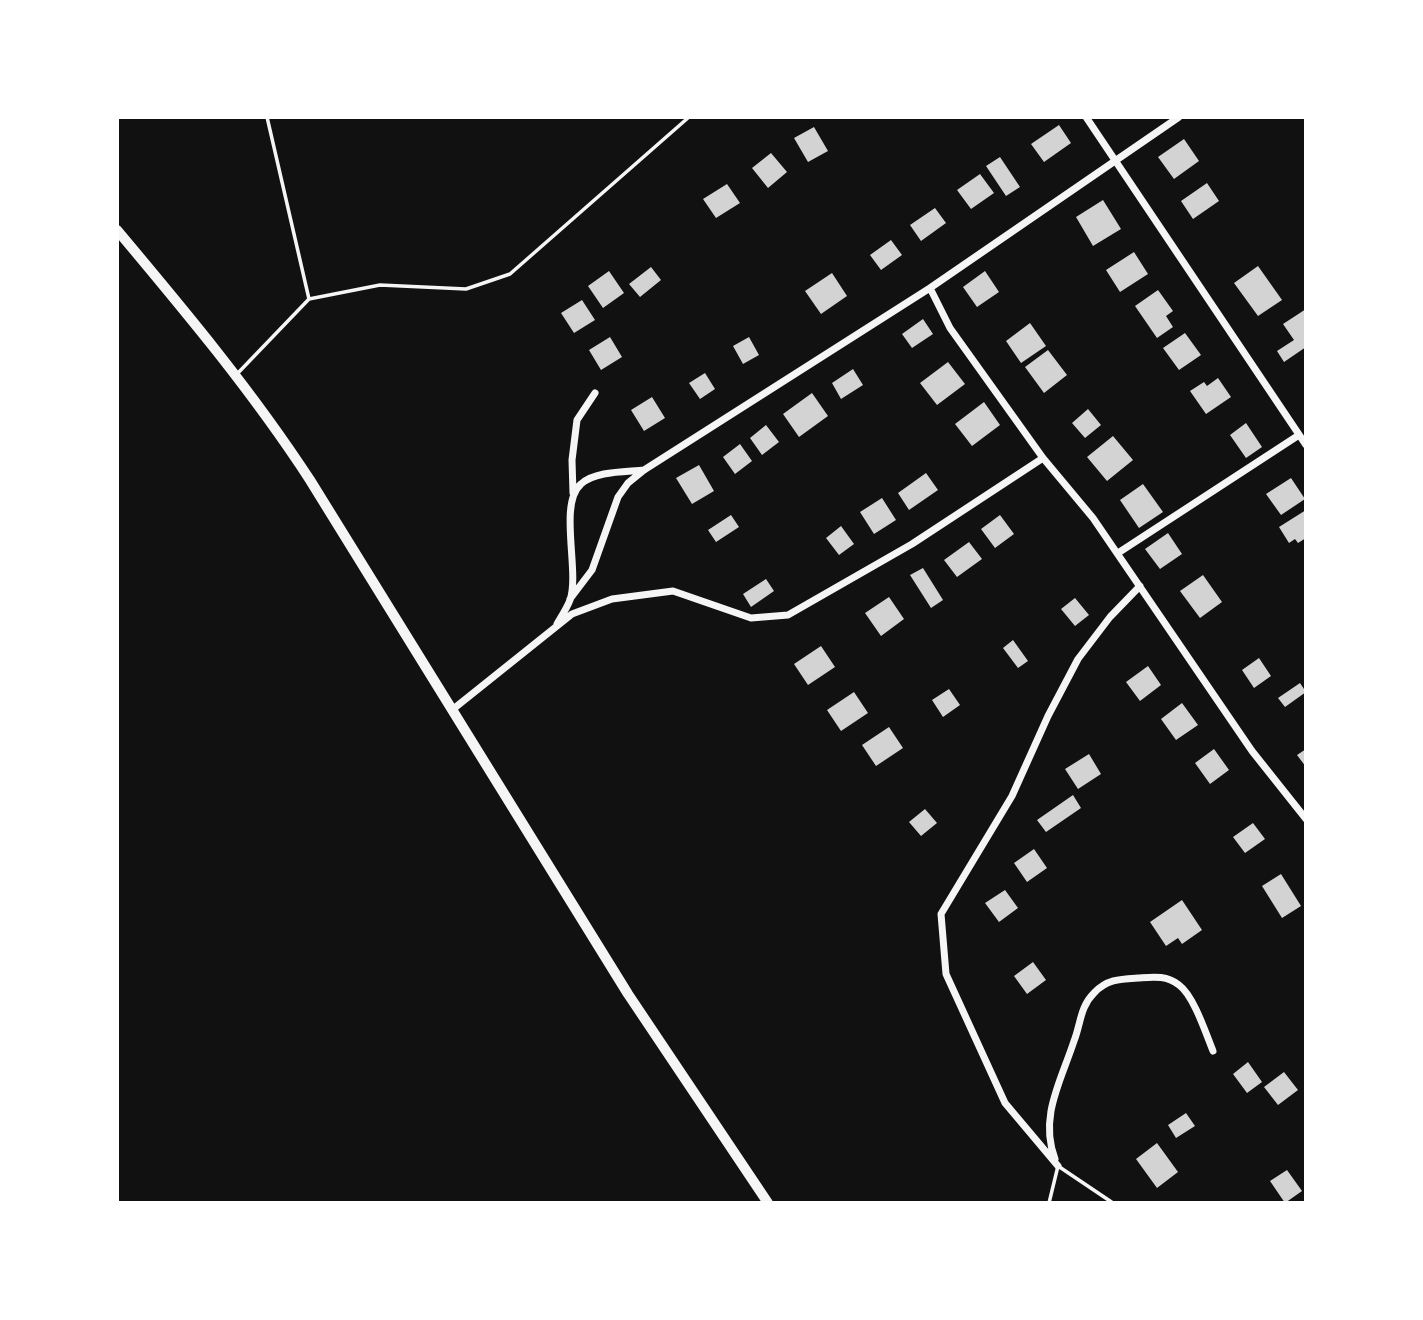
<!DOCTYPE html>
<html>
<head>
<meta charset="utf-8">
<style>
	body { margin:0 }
	#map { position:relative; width:1423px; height:1320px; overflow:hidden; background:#111; font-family:"Noto Sans",sans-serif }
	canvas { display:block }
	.frame { position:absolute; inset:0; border:119px solid #fff; pointer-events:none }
</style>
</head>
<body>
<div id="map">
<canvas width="1423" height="1320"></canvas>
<div class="frame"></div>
</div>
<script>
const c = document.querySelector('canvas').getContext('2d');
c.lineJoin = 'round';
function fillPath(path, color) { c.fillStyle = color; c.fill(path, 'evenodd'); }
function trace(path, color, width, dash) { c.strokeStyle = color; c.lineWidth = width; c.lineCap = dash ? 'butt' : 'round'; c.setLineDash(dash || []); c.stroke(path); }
fillPath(new Path2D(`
	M1059 125 1071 143 1044 162 1031 144Z
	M814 127 828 151 808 162 794 138Z
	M1184 139 1199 161 1174 179 1158 157Z
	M771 153 787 172 768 188 752 168Z
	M1000 157 1020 187 1006 196 986 166Z
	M980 174 994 193 971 209 957 190Z
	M1207 183 1219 201 1193 219 1181 201Z
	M727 184 740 203 716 218 703 199Z
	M1103 200 1121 229 1093 246 1076 217Z
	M935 208 946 223 921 241 910 225Z
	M891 240 902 255 881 270 870 255Z
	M1134 252 1148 274 1120 292 1106 270Z
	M1258 266 1282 300 1258 316 1234 283Z
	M651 267 661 280 640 297 629 284Z
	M609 271 624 293 603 308 588 286Z
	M985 271 999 292 977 307 963 287Z
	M832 273 847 296 821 314 805 291Z
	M1158 290 1173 311 1166 316 1173 327 1157 338 1135 306Z
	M582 300 595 320 574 333 561 313Z
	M1306 309V347L1284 362 1277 351 1294 340 1283 324Z
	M923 319 933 334 912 348 902 334Z
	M1030 323 1046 346 1021 363 1006 341Z
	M1185 333 1201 355 1179 370 1163 348Z
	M610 337 622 357 601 370 589 350Z
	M749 337 759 355 743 364 733 346Z
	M1048 350 1067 375 1044 393 1025 367Z
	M948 362 965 384 937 405 920 383Z
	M853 369 863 385 841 399 832 383Z
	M705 373 715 389 700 399 689 383Z
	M1218 378 1231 397 1206 414 1190 391 1204 382 1207 386Z
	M812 393 828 416 799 437 783 414Z
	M652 397 665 418 644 431 631 410Z
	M984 402 1000 425 972 446 955 424Z
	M1088 409 1101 425 1085 438 1072 423Z
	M1246 423 1262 447 1246 458 1230 435Z
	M766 425 779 442 762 455 750 438Z
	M1113 436 1133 460 1107 481 1087 457Z
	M740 444 752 461 735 474 723 457Z
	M699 465 714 491 692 504 676 478Z
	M926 473 938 490 909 510 898 493Z
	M1291 478 1305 499 1281 515 1266 494Z
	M1143 484 1163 512 1139 528 1120 500Z
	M882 498 896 520 874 534 860 512Z
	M1306 510V538L1298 543 1295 539 1289 543 1279 527Z
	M731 515 739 527 716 542 708 530Z
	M1000 515 1014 534 995 548 981 529Z
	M841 526 854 544 839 555 826 538Z
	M1168 533 1182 554 1160 569 1145 549Z
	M969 542 982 559 957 577 944 560Z
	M923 568 943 600 931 608 910 575Z
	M1203 575 1222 602 1200 618 1180 591Z
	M766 579 774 591 751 607 743 594Z
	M889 597 904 619 881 636 865 613Z
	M1075 598 1089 615 1075 626 1061 609Z
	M1013 640 1028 661 1018 668 1003 648Z
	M821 646 835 667 808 685 794 664Z
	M1259 658 1271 676 1254 688 1242 670Z
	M1148 666 1161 685 1140 701 1126 682Z
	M1300 683 1306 692 1285 707 1278 698Z
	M949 689 960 705 943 717 932 700Z
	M854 692 868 713 841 731 827 710Z
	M1182 703 1198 725 1176 740 1161 719Z
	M889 727 903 748 876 766 862 745Z
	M1214 749 1229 770 1210 784 1195 763Z
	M1306 749V767L1297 755Z
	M1089 754 1101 774 1078 789 1065 769Z
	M1073 795 1081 808 1046 832 1037 820Z
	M925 809 937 823 921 836 909 822Z
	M1253 823 1265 839 1245 853 1233 837Z
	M1034 849 1047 868 1027 882 1014 863Z
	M1281 874 1301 906 1282 918 1262 886Z
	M1005 890 1018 908 999 922 985 903Z
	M1182 900 1202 930 1182 944 1178 938 1166 946 1150 922Z
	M1033 962 1046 980 1027 994 1014 976Z
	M1248 1062 1262 1082 1247 1093 1233 1074Z
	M1284 1072 1298 1090 1278 1105 1264 1087Z
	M1186 1113 1195 1126 1176 1138 1168 1125Z
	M1157 1143 1178 1172 1157 1188 1136 1159Z
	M1287 1170 1302 1191 1285 1203 1270 1181Z`), '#d3d3d3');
trace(new Path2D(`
	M267 117 309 299
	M237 374 309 299 380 285 466 289 510 274 689 117
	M1049 1203 1058 1166 1113 1203`), '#f5f5f5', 3.5);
trace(new Path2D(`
	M1086 117 1306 445
	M930 288 950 328 1043 458 1093 518 1252 751 1306 819
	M573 493 572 460 577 420 595 393
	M1118 553 1299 435
	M570 599 592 570 618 497 628 483 644 470 930 288 1179 117
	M557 624C561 617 567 608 570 600 580 571 558 504 581 484 595 471 625 472 644 470
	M452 710 572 614 612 599 673 591 751 618 788 615 912 544 1043 458
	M1055 1159C1039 1117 1061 1081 1074 1041 1081 1023 1080 1007 1094 993 1107 979 1121 979 1138 978 1153 977 1166 975 1179 985 1194 996 1206 1034 1213 1051
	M1058 1166 1005 1103 946 974 941 914 1012 796 1048 716 1078 659 1110 617 1140 586`), '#f5f5f5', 7);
trace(new Path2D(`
	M117 230C185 311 252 391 310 480L628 994 768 1203`), '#f5f5f5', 10);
</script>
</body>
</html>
